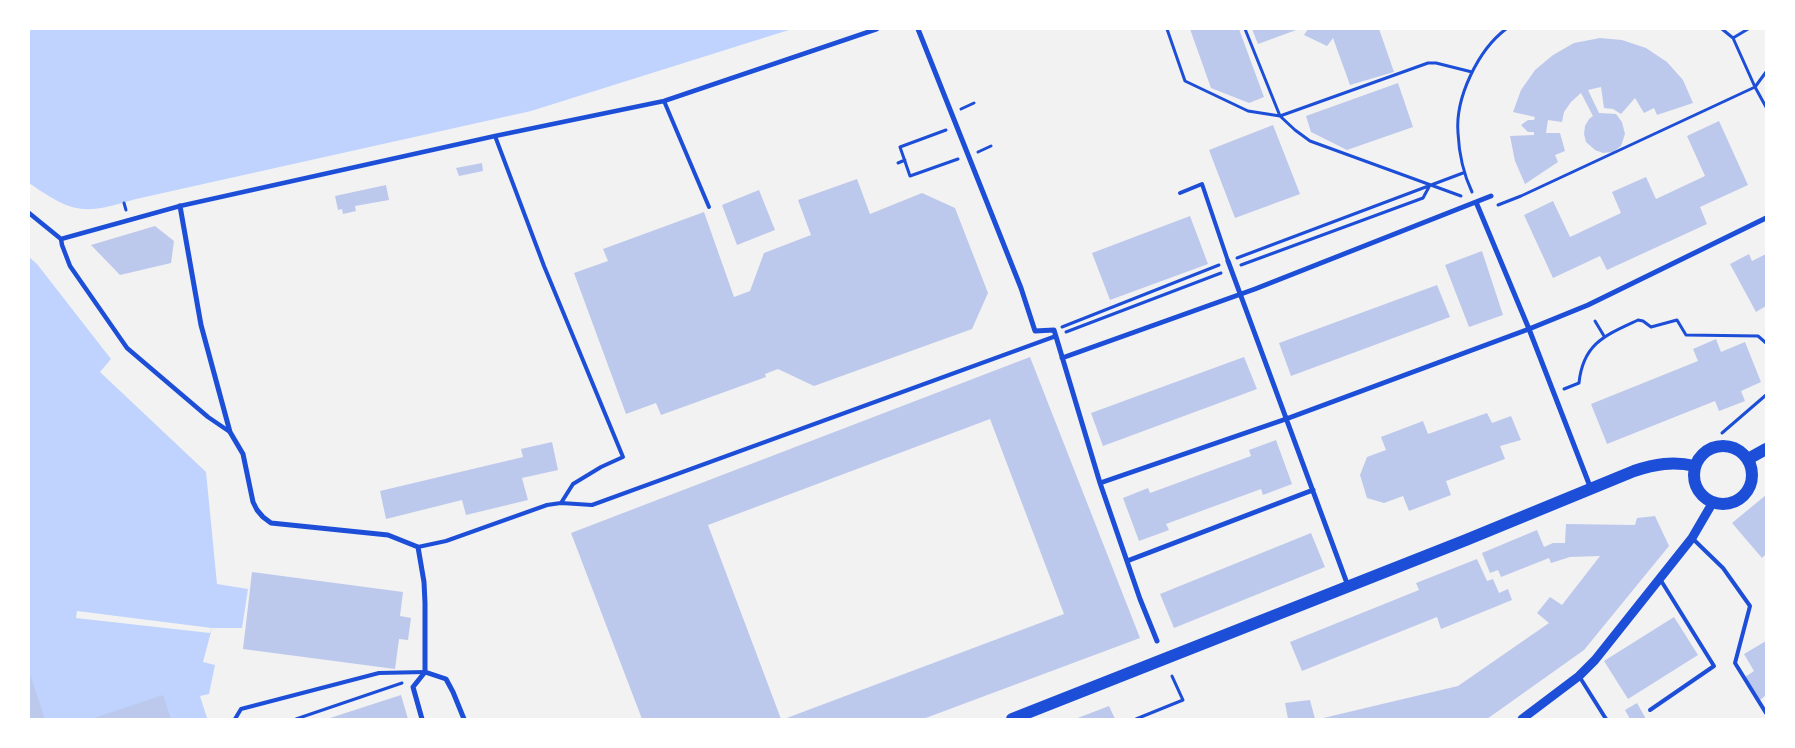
<!DOCTYPE html>
<html>
<head>
<meta charset="utf-8">
<style>
	body { margin:0 }
	#map { position:relative; width:1795px; height:748px; overflow:hidden; background:#f2f2f2; font-family:Commissioner,sans-serif }
	canvas { display:block }
	.frame { position:absolute; inset:0; border:30px solid #fff; pointer-events:none }
</style>
</head>
<body>
<div id="map">
<canvas width="1795" height="748"></canvas>
<div class="frame"></div>
</div>
<script>
const c = document.querySelector('canvas').getContext('2d');
c.lineJoin = 'round';
function fillPath(path, color) { c.fillStyle = color; c.fill(path, 'evenodd'); }
function trace(path, color, width, dash) { c.strokeStyle = color; c.lineWidth = width; c.lineCap = dash ? 'butt' : 'round'; c.setLineDash(dash || []); c.stroke(path); }
fillPath(new Path2D(`
	M29 29H792L531 111 136 199C83 215 74 214 29 183Z
	M29 257 37 264 111 359 100 372 206 472 217 584 248 589 242 628H212L203 662 215 665 209 694 200 696 207 718 29 719Z`), '#bfd3fe');
fillPath(new Path2D(`
	M77 611 212 628 210 633 76 618Z`), '#f2f2f2');
fillPath(new Path2D(`
	M1190 29H1239L1264 97 1249 103 1211 88Z
	M1252 29H1299L1258 44Z
	M1308 29H1379L1394 72 1350 85 1333 38 1327 46 1304 35Z
	M1600 38 1622 40 1646 48 1667 62 1683 80 1693 103 1657 115 1654 108 1644 113 1635 98 1621 114 1613 109 1604 108 1601 87 1588 90 1599 113 1616 114 1622 122 1625 134 1621 146 1613 152 1603 153 1595 150 1586 142 1584 134 1585 126 1589 119 1593 116 1581 93 1571 102 1564 112 1562 122 1548 120 1546 133H1560L1565 151 1555 155 1558 162 1525 184 1515 161 1510 136 1534 135V132H1528L1521 125 1528 120H1534L1535 117 1513 112 1521 90 1535 70 1553 55 1574 43Z
	M1398 83 1413 127 1347 150 1311 132 1306 116Z
	M1719 121 1748 185 1700 207 1707 224 1607 270 1600 256 1553 278 1524 215 1553 201 1570 237 1621 213 1612 192 1646 177 1656 199 1705 176 1687 136Z
	M1273 125 1300 194 1235 218 1209 150Z
	M482 163 483 171 459 176 456 168Z
	M857 179 870 214 922 193 955 208 988 293 972 329 814 386 778 369 765 374 766 377 661 415 656 403 626 414 574 273 608 261 603 249 704 212 734 297 750 291 764 253 811 235 798 200Z
	M386 185 389 200 355 206 356 211 343 214 342 209 338 210 335 196Z
	M759 190 775 230 737 245 722 205Z
	M1190 216 1208 264 1110 300 1092 253Z
	M155 226 174 241 171 263 120 275 91 245Z
	M1482 251 1503 315 1469 327 1445 265Z
	M1749 254 1752 261 1766 254V306L1756 312 1730 264Z
	M1437 285 1450 317 1291 376 1279 343Z
	M1716 339 1721 352 1745 342 1761 382 1741 391 1745 401 1719 411 1715 401 1607 444 1591 404 1698 361 1693 349Z
	M1030 357 1140 638 923 719H784L1064 614 990 419 708 525 781 719H642L571 533Z
	M1244 357 1257 389 1103 446 1091 413Z
	M1487 413 1492 423 1511 416 1521 440 1500 446 1505 459 1446 481 1451 495 1409 511 1403 496 1384 503 1367 498 1360 475 1367 457 1386 450 1381 437 1423 421 1428 434Z
	M1276 440 1292 484 1263 495 1261 489 1166 524 1169 530 1139 541 1123 498 1148 488 1150 493 1251 456 1249 450Z
	M552 442 558 470 522 478 528 500 466 515 462 500 386 519 380 491 523 457 521 449Z
	M1766 495V554L1762 558 1732 523Z
	M1655 516 1669 546 1584 650 1487 719H1319L1458 686 1549 623 1537 613 1550 597 1562 605 1600 556 1570 557 1551 563 1549 558 1501 577 1498 570 1490 573 1482 553 1537 530 1544 547 1553 543H1565L1566 524 1635 525 1637 518Z
	M1311 533 1325 567 1174 628 1160 594Z
	M1477 559 1487 581 1493 579 1499 593 1508 589 1512 600 1441 629 1437 617 1302 671 1290 642 1419 590 1416 583Z
	M252 572 403 592 400 616 411 618 408 640 399 639 395 669 243 649Z
	M1674 617 1698 655 1628 699 1604 661Z
	M1766 641V695L1760 700 1745 677 1754 671 1744 654Z
	M29 671 45 719H29Z
	M163 695 171 719H91Z
	M401 695 408 719H327Z
	M1310 700 1315 719H1288L1285 703Z
	M1637 703 1646 719H1630L1625 710Z
	M1109 706 1115 719H1075Z`), '#bdc9ec');
trace(new Path2D(`
	M1167 29 1185 81 1248 111 1280 116 1428 63H1436L1472 72
	M1245 29 1280 116 1295 130 1310 141 1461 196
	M1722 29 1733 38 1755 87 1766 107
	M1733 38 1748 29
	M961 109 974 103
	M946 130 900 147 910 176 958 159
	M978 152 991 146
	M898 163 905 160
	M1472 192C1463 173 1459 154 1458 133 1455 98 1478 50 1506 29
	M124 203 126 210
	M1498 205 1521 196 1755 87 1766 72
	M1237 258 1463 173
	M1241 265 1423 198 1430 185
	M1595 321 1604 336
	M1062 327 1219 265
	M1066 332 1221 273
	M1564 389 1579 383C1583 343 1606 335 1638 320L1643 321 1651 327 1677 320 1686 335 1758 336 1766 343
	M1722 433 1766 395
	M296 719 402 683
	M1136 719 1183 700 1172 676`), '#1d4ed8', 3);
trace(new Path2D(`
	M664 101 709 207
	M495 136 544 266 623 457 601 467 573 484 561 503
	M1180 193 1202 184 1228 261
	M1692 538 1723 568 1750 606 1735 663 1766 713
	M418 547 446 541 547 505 561 503 592 505 1056 336
	M1579 676 1606 719
	M1650 710 1714 666 1660 579
	M235 719 241 709 379 673 425 672`), '#1d4ed8', 4);
trace(new Path2D(`
	M29 213 61 239 180 206 495 136 664 101 877 29
	M61 239 62 245 70 266 127 348 208 417 230 432`), '#1d4ed8', 4.5);
trace(new Path2D(`
	M918 29 1021 288 1035 331 1054 330 1100 483 1140 599 1157 641
	M1476 202 1529 329 1591 489
	M180 206 201 325 230 432 243 454 253 502 257 510 263 517 271 523 388 535 418 547 424 582 425 603V672L413 687 422 719
	M1228 261 1348 586
	M1062 358 1255 289 1491 196
	M1100 483 1286 419 1529 329 1588 305 1766 218
	M1127 561 1313 490
	M425 672 446 679 453 692 464 719`), '#1d4ed8', 5);
trace(new Path2D(`
	M1522 719 1579 676 1595 660 1692 538 1713 502`), '#1d4ed8', 9);
trace(new Path2D(`
	M1694 475a29 29 0 1 1 58 0a29 29 0 1 1-58 0Z
	M1748 459 1766 449
	M1012 719 1466 540 1634 471C1655 464 1673 461 1695 466`), '#1d4ed8', 12);
</script>
</body>
</html>
